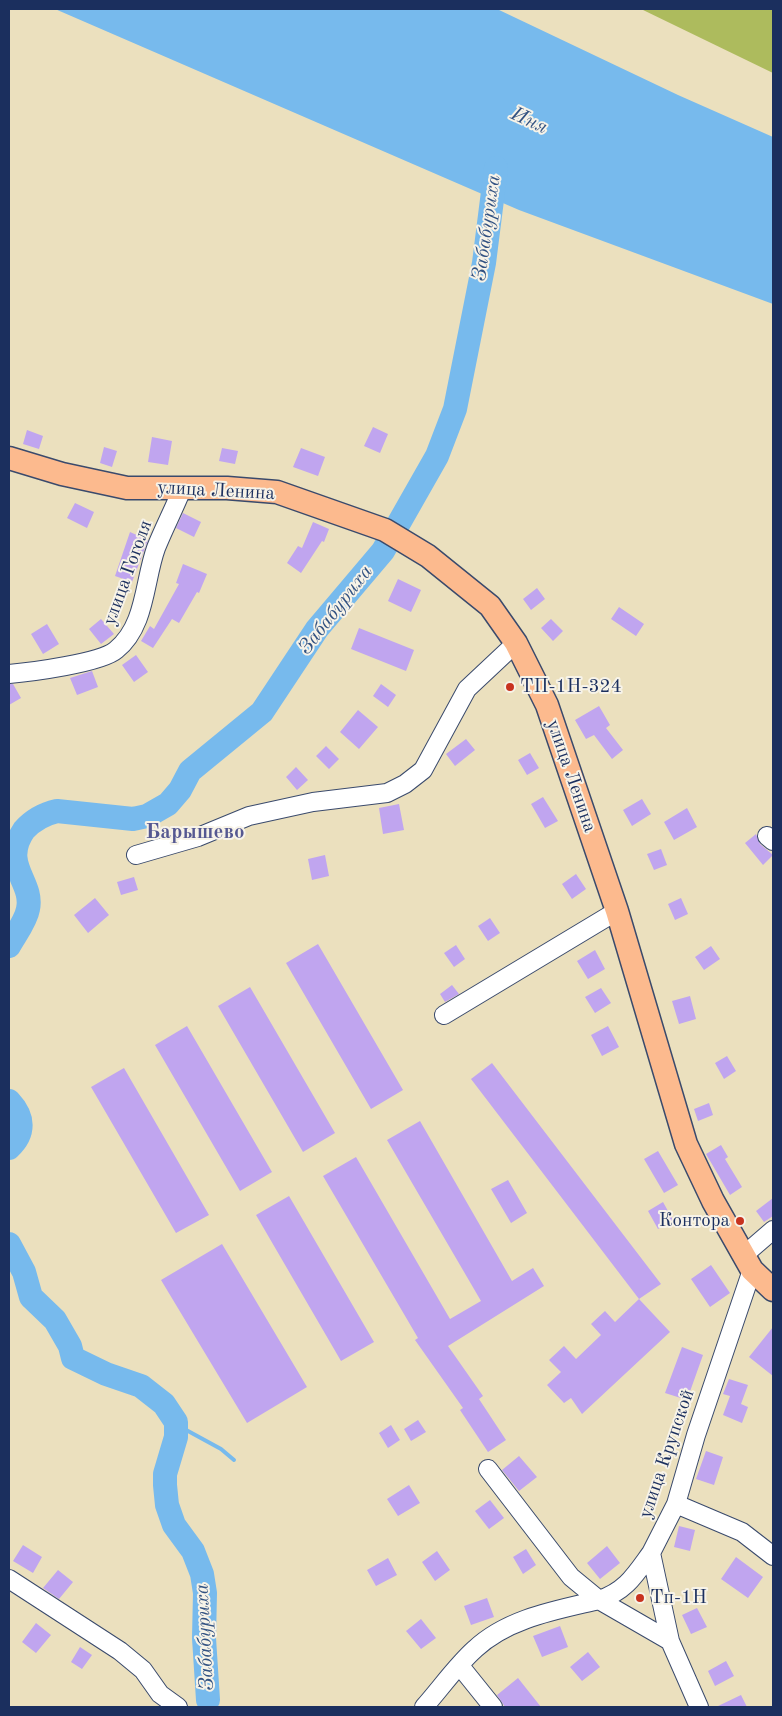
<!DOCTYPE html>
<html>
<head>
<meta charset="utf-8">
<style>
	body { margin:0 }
	#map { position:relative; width:782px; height:1716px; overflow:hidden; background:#ebe0be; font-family:"Old Standard TT",serif }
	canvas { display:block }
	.frame { position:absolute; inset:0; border:10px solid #1b2f5e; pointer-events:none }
</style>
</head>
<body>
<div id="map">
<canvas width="782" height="1716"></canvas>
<div class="frame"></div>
</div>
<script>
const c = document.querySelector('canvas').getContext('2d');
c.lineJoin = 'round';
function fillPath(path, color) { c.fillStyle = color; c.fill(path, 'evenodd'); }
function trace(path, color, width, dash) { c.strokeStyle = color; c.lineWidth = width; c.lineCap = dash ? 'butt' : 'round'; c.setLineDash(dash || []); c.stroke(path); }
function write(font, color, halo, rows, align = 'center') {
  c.font = font + ' "Old Standard TT",serif'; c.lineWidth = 4; c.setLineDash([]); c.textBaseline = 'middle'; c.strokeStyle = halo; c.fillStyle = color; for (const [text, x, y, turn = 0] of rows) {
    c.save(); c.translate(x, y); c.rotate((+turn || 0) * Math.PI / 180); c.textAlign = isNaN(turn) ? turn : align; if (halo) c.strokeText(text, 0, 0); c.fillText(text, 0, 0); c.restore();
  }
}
fillPath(new Path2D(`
	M641 9H773V73Z`), '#adbb5d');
fillPath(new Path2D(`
	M55 9H497L678 95 773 137V304L519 210Z`), '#77baed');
trace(new Path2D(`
	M177 1425 221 1449 234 1460`), '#77baed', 4);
trace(new Path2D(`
	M9 946C15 935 26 921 28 909 34 881 0 865 24 830 33 820 44 814 57 811L133 819 147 816 168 804 180 790 190 771 262 712 317 629 383 551 437 456 455 409 484 263 496 168
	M9 1101C24 1117 25 1133 9 1148
	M9 1244 24 1272 31 1297 55 1320 70 1346 73 1358 106 1374 141 1386 164 1404 176 1422V1437L165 1474V1485L167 1505 174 1525 193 1551 202 1574 205 1593 204 1638 208 1700`), '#77baed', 24);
fillPath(new Path2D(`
	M373 427 388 434 380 453 364 446Z
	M27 430 43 436 39 449 23 444Z
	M152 437 172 441 168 465 148 462Z
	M104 447 117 451 112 467 100 463Z
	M222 448 238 451 235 464 219 461Z
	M301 448 325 457 318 476 293 467Z
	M75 503 94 512 87 528 67 518Z
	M183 513 201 522 194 537 176 528Z
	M313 522 329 529 324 542 322 541 301 573 287 563 298 546 302 548Z
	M130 532 148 540 132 582 115 576Z
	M183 564 207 574 199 593 197 592 179 623 172 619 153 648 141 641 150 626 154 629 179 584 176 583Z
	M398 579 421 590 411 612 388 601Z
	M537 588 545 599 531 610 523 599Z
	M619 607 644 624 636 636 611 619Z
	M101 619 114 634 101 644 89 629Z
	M551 619 563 631 553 641 541 628Z
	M47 624 59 644 43 654 31 634Z
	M359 628 414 650 406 671 351 649Z
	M136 655 148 672 134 682 122 665Z
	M92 671 98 687 77 695 70 678Z
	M9 684H13L21 698 9 705Z
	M381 684 396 695 388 707 373 696Z
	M599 706 610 725 606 728 623 750 612 759 594 735 586 739 575 720Z
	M358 710 378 727 359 749 340 732Z
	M466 739 475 750 455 766 446 754Z
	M326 746 339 759 329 769 316 756Z
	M530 753 539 768 527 775 518 760Z
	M296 767 308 780 297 790 286 777Z
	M543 797 558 821 545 828 531 804Z
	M642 799 651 814 632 826 623 810Z
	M399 804 404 830 383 834 379 808Z
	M687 808 697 827 674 840 664 822Z
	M756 834 760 844 773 855 763 865 745 843Z
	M661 849 667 865 654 870 647 854Z
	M325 855 329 876 312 880 308 859Z
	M576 874 586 889 572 899 562 884Z
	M134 877 138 890 121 895 117 882Z
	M95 898 109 915 88 933 74 915Z
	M681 898 688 914 675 920 668 904Z
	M490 918 500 933 488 941 478 926Z
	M318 944 403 1090 371 1109 286 963Z
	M456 945 465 959 454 967 444 953Z
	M711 946 720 959 704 970 695 957Z
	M595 950 605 969 588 979 577 961Z
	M452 985 459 994 445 1002 440 994Z
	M250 987 335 1133 303 1152 218 1006Z
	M601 988 611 1003 595 1013 585 997Z
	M690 996 696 1019 679 1024 672 1001Z
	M187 1026 272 1172 240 1191 155 1045Z
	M608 1026 619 1047 602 1056 591 1035Z
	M727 1056 736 1071 724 1079 715 1063Z
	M492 1063 661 1284 639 1299 471 1079Z
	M124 1068 209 1215 176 1233 91 1087Z
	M709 1103 713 1115 698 1121 694 1109Z
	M420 1121 512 1281 533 1268 544 1286 448 1346 483 1396 479 1399 506 1440 488 1452 460 1410 463 1408 415 1340 418 1338 323 1176 356 1157 450 1319 481 1301 387 1140Z
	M721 1145 728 1157 725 1159 742 1187 730 1195 706 1154Z
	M658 1151 678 1185 664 1193 644 1159Z
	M508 1180 527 1213 511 1223 491 1189Z
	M289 1196 374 1342 341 1361 256 1215Z
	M773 1198V1216L764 1222 756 1211Z
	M663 1202 673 1220 658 1229 648 1211Z
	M222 1244 307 1387 247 1423 161 1280Z
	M711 1265 730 1293 710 1307 691 1279Z
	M639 1299 670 1332 582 1414 571 1398 564 1403 547 1385 561 1372 549 1360 564 1346 576 1359 601 1335 591 1324 605 1311 615 1322Z
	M773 1327V1376L749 1357Z
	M682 1347 703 1355 687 1400 665 1393Z
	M729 1379 748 1385 741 1404 748 1407 742 1423 723 1415 730 1396 723 1394Z
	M418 1420 426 1432 411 1441 404 1429Z
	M391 1425 400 1440 388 1448 379 1433Z
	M706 1451 723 1457 714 1485 696 1479Z
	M519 1456 537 1477 519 1491 502 1470Z
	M409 1485 420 1503 398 1516 387 1499Z
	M490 1500 504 1518 489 1529 475 1511Z
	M679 1526 695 1530 690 1551 674 1547Z
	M23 1545 42 1557 33 1573 13 1561Z
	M607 1546 620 1563 600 1579 587 1563Z
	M526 1549 536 1565 523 1574 513 1557Z
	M437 1551 450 1570 435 1581 422 1562Z
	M736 1557 763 1577 748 1598 721 1579Z
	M388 1558 397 1575 376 1586 367 1570Z
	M58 1570 73 1582 59 1599 43 1588Z
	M487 1598 494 1617 471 1625 464 1606Z
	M697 1608 707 1627 691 1634 682 1615Z
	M421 1619 436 1638 421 1649 406 1631Z
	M36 1623 51 1635 36 1653 22 1642Z
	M560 1626 568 1647 542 1657 533 1636Z
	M80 1647 92 1655 82 1669 71 1662Z
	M588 1652 600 1667 582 1681 570 1667Z
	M726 1661 734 1676 715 1686 708 1671Z
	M518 1678 541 1707H505L497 1695Z
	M741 1695 747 1707H716Z`), '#c0a5ef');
const minor = new Path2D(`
	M9 674C31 672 101 663 116 650 146 626 144 581 156 548 164 528 174 509 182 489
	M767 836 773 841
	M136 855 198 837 249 816 313 802 387 793 405 784 423 770 467 689 516 643
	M444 1015 617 911
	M744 1255 773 1230
	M488 1469 571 1577 599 1600C626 1591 635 1575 651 1553
	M676 1504 742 1532 773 1556
	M9 1579 120 1651 143 1670 160 1694 178 1707
	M460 1666 493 1707
	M424 1707C441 1688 456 1666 475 1649 508 1618 557 1610 599 1600L670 1641
	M699 1707 670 1641 651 1553 676 1504 696 1435 752 1270`);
const major = new Path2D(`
	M9 458 62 474 127 488H227L277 492 385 530 428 556 490 606 516 643 547 705 617 911 686 1144 713 1201 752 1270 773 1290`);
trace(minor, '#3a4a6c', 20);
trace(major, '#3a4a6c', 25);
trace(minor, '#fff', 18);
trace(major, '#fcba8e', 22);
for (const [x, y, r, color] of [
	[510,687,5,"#c8321e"],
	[740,1221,5,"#c8321e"],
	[640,1598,5,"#c8321e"]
]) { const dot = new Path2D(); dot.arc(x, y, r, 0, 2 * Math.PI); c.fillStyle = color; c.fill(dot); trace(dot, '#f7f3e8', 2); }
write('19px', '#1b2f5e', '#f7f3e8', [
	["улица Ленина",216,491,3],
	["улица Гоголя",128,573,-70],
	["улица Ленина",571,776,71],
	["улица Крупской",667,1454,-71]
]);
write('19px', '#1b2f5e', '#f7f3e8', [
	["ТП-1Н-324",520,687],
	["Контора",730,1221,"right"],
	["Тп-1Н",650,1598]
], 'left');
write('italic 20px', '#325282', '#f7f3e8', [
	["Иня",529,121,25],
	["Забабуриха",487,228,-82],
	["Забабуриха",336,610,-52],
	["Забабуриха",205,1637,-93]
]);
write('bold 21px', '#555891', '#f7f3e8', [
	["Барышево",195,832]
]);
</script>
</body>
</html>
